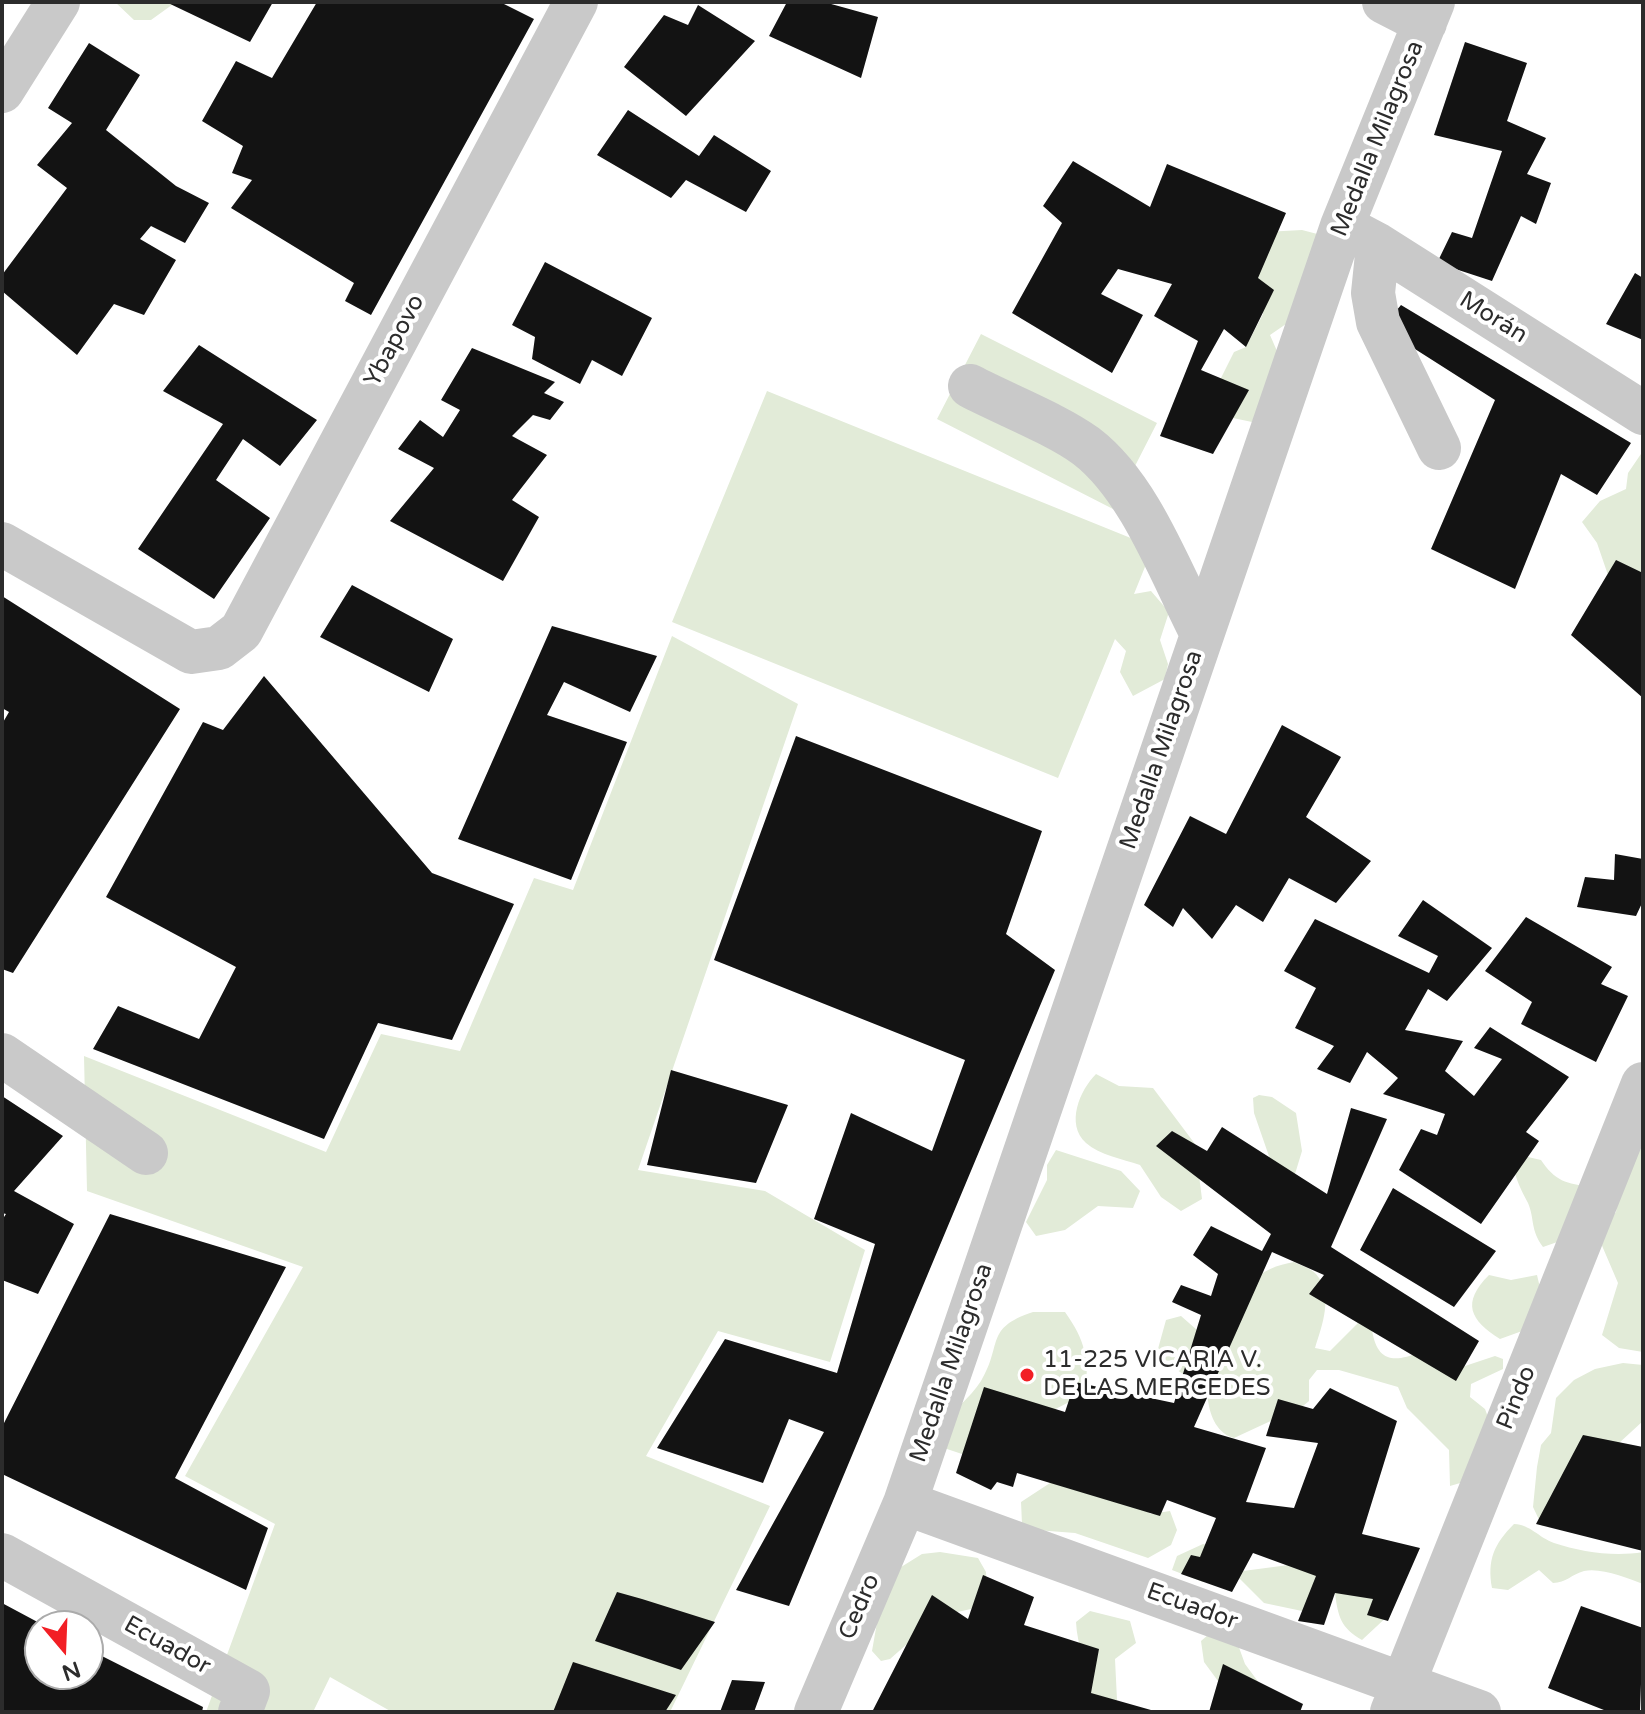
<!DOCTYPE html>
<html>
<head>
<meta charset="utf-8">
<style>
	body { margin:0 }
	#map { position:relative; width:1645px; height:1714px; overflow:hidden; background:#fff; font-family:"Varela Round",sans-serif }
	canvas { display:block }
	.frame { position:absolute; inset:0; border:4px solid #2c2c2c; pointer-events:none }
	.north { position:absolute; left:24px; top:1610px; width:80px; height:80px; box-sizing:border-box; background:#fff; border:2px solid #ababab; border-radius:50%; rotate:161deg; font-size:22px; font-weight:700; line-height:32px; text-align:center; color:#2c2c2c }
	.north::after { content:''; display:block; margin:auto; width:28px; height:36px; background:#f21f25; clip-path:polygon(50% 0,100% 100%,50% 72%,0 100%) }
</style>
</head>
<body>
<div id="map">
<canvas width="1645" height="1714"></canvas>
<div class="frame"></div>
<div class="north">N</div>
</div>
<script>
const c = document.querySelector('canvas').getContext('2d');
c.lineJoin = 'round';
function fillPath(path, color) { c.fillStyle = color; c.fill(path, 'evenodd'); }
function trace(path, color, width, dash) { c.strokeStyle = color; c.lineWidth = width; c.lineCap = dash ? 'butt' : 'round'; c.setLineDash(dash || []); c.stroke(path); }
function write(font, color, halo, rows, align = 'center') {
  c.font = font + ' "Varela Round",sans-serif'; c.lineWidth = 8; c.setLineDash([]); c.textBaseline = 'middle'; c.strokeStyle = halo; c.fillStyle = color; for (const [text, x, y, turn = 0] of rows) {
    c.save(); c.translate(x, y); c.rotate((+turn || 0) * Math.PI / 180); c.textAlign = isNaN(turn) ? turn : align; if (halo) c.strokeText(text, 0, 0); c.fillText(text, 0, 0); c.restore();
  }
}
fillPath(new Path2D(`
	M115 2H176L151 20H134Z
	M1302 230 1325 236 1286 324 1270 335 1280 358 1252 422 1233 418 1221 378 1234 352 1246 347 1263 314 1258 278 1265 232Z
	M981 334 1157 423 1113 509 937 419Z
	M767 391 1153 547 1134 594 1151 591 1169 612 1160 640 1168 664 1165 679 1133 696 1120 672 1126 651 1115 639 1058 778 672 622Z
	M1643 451V573L1608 575 1597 543 1582 522 1600 501 1626 489 1628 473Z
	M672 636 798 704 638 1170 765 1191 865 1250 830 1362 718 1331 646 1456 770 1506 670 1712H392L330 1677 313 1712H206L275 1524 185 1476 303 1267 87 1191 84 1056 326 1152 381 1034 460 1051 534 878 573 890Z
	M1096 1074 1119 1086 1153 1088 1195 1144 1202 1199 1181 1211 1161 1197 1140 1165C1122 1159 1100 1155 1086 1143 1065 1124 1080 1090 1096 1074Z
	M1259 1095 1272 1097 1296 1113 1302 1151 1295 1174 1271 1162 1254 1113 1253 1098Z
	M1643 1138V1352L1619 1348 1602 1335 1618 1283 1600 1241 1603 1228 1616 1212 1618 1198Z
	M1056 1150 1121 1171 1140 1191 1133 1208 1098 1206 1065 1230 1036 1236 1026 1222 1047 1180V1165Z
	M1528 1157 1541 1160C1554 1180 1567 1185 1591 1186L1583 1233 1543 1247C1530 1229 1535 1220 1528 1203 1521 1190 1516 1180 1513 1165Z
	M1294 1262C1300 1265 1312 1269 1316 1274 1334 1295 1322 1326 1315 1348L1330 1351 1358 1323 1372 1330C1377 1362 1394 1363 1420 1352L1444 1373 1495 1356 1503 1359V1369L1471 1384 1470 1397 1485 1409 1491 1425 1467 1481 1450 1486 1449 1450 1407 1408 1398 1387 1339 1370H1317L1309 1380V1401L1303 1406 1234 1438C1218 1434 1210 1417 1208 1400 1207 1394 1245 1291 1251 1284 1261 1270 1278 1265 1294 1262Z
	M1489 1275 1511 1280 1537 1275 1545 1309 1536 1326 1500 1339C1470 1320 1461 1303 1489 1275Z
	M1033 1312H1065C1085 1340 1090 1360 1085 1394L965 1455 944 1448 938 1427C951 1413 970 1398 981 1381 1003 1345 984 1328 1033 1312Z
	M1181 1316 1197 1330 1183 1374 1156 1356 1166 1320Z
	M1623 1363 1643 1365V1421L1606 1455 1556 1521 1542 1526 1533 1507 1537 1467 1541 1445 1551 1433 1556 1398 1574 1380 1595 1369Z
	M1070 1480 1132 1502 1151 1514 1170 1511 1177 1530 1171 1545 1148 1558 1075 1533 1036 1530 1022 1524 1021 1502 1050 1483Z
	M1514 1524C1531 1525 1538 1537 1554 1543 1581 1552 1614 1557 1643 1552V1584C1628 1578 1600 1567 1584 1571 1572 1574 1566 1583 1553 1583L1539 1570 1508 1590 1492 1588C1487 1560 1494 1544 1514 1524Z
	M1203 1544 1224 1548 1243 1571 1304 1563 1316 1576 1314 1606 1302 1611 1264 1603 1239 1578 1203 1582 1172 1570 1177 1556Z
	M940 1552 978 1558 986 1572 987 1592 971 1609 939 1616 890 1659 881 1661 872 1651 885 1577 922 1554Z
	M1347 1583 1365 1585 1391 1613 1362 1640C1341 1628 1338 1617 1335 1593Z
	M1090 1611 1130 1621 1136 1643 1115 1659 1117 1700 1109 1706 1091 1693C1087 1668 1077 1645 1076 1622Z
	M1208 1635 1237 1642 1245 1664 1274 1703 1245 1687 1218 1681 1204 1662 1201 1641Z`), '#e2ebd8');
fillPath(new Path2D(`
	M166 2H273L250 42Z
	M317 2H500L534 19 371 315 345 301 354 283 231 208 252 180 232 173 243 146 202 121 236 61 272 78Z
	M787 2H824L878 17 861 78 769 36Z
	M698 5 755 41 686 116 624 67 664 15 688 25Z
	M1465 42 1527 63 1507 121 1546 138 1527 174 1551 183 1536 224 1521 216 1492 281 1437 263 1452 232 1472 238 1502 151 1434 135Z
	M89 43 140 75 106 130 176 186 209 203 185 243 151 226 140 239 176 260 144 315 114 304 77 355 2 291V275L67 188 37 165 72 123 48 108Z
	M628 110 699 156 714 135 771 171 746 212 686 180 671 198 597 155Z
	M1073 161 1150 207 1167 164 1286 213 1258 278 1274 290 1246 347 1224 329 1201 370 1249 390 1213 454 1160 436 1198 341 1154 316 1172 284 1118 269 1101 294 1143 315 1112 373 1012 313 1062 223 1043 206Z
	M545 262 652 318 622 376 592 360 580 384 532 359 535 337 512 325Z
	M1635 273 1643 278V340L1606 324Z
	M1401 305 1631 443 1597 495 1561 474 1515 589 1431 549 1495 400 1382 328Z
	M199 345 317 420 280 466 243 439 216 480 270 518 214 599 138 549 223 424 163 391Z
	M472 348 555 382 544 393 564 402 550 420 533 415 512 436 547 455 512 500 539 517 503 581 390 521 434 468 398 449 420 420 443 437 460 410 441 400Z
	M1616 560 1643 573V698L1571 635Z
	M352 585 453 639 429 692 320 637Z
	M2 596 180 709 13 973 2 969V724L9 712 2 708Z
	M552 626 657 656 630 712 564 682 547 715 627 742 571 880 458 839Z
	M264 676 432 873 514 904 452 1040 378 1023 324 1139 93 1049 118 1006 199 1039 236 967 106 897 203 722 223 730Z
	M1282 725 1341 757 1306 817 1371 861 1336 903 1289 878 1263 922 1236 905 1212 939 1183 908 1173 927 1144 905 1190 816 1226 834Z
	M796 736 1042 831 1006 934 1055 970 789 1606 736 1590 824 1432 789 1419 763 1483 657 1448 725 1339 837 1373 875 1244 814 1219 851 1113 932 1151 965 1060 714 960Z
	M1615 854 1643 859V901L1636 916 1577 907 1585 877 1614 880Z
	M1423 900 1492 948 1447 1001 1428 989 1405 1030 1463 1041 1445 1071 1474 1096 1502 1059 1474 1048 1490 1027 1569 1077 1526 1132 1539 1141 1481 1224 1399 1170 1421 1129 1437 1135 1445 1114 1383 1094 1398 1078 1367 1052 1350 1083 1317 1069 1334 1046 1295 1028 1316 988 1284 971 1315 919 1429 973 1438 956 1398 936Z
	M1526 917 1612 967 1601 984 1628 996 1596 1062 1521 1024 1532 1002 1485 971Z
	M671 1070 788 1105 756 1183 647 1165Z
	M2 1096 63 1136 14 1191 74 1224 38 1294 2 1280V1220L6 1214 2 1213Z
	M1351 1108 1387 1119 1331 1247 1479 1341 1456 1381 1309 1294 1324 1275 1272 1252 1194 1427 1266 1448 1246 1502 1294 1508 1318 1443 1266 1436 1278 1399 1313 1409 1330 1388 1397 1421 1362 1534 1420 1548 1388 1621 1367 1615 1373 1599 1335 1593 1324 1625 1298 1621 1316 1576 1253 1553 1232 1592 1181 1574 1191 1555 1200 1557 1216 1518 1167 1500 1160 1516 1017 1473 1013 1487 997 1482 991 1490 956 1473 984 1387 1065 1412 1075 1382 1174 1403 1201 1315 1172 1302 1181 1285 1211 1296 1218 1274 1193 1255 1211 1226 1262 1251 1271 1234 1156 1146 1172 1131 1207 1151 1222 1127 1327 1194Z
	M1393 1188 1496 1251 1454 1307 1360 1250Z
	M110 1214 286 1267 175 1478 268 1528 246 1590 2 1474V1427Z
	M1583 1435 1643 1447V1551L1536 1524Z
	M983 1575 1034 1597 1024 1625 1099 1649 1091 1693 1158 1712H872L932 1595 968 1619Z
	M617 1592 642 1599 715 1622 681 1670 595 1641Z
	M2 1603 45 1626H40V1674H88V1649L203 1707 202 1712H2Z
	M1581 1606 1643 1628 1640 1712H1609L1548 1688Z
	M573 1662 676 1695 665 1712H553Z
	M1223 1664 1303 1704 1300 1712H1209Z
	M732 1680 765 1682 754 1712H720Z`), '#131313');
trace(new Path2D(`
	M1384 2 1425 23
	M2 91 58 2
	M1342 226 1378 245 1643 413
	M1378 245 1373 293 1378 322 1439 448
	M970 386C1004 404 1056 424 1086 446 1140 487 1171 574 1202 634
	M2 544 191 652 219 648 241 631 576 2
	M2 1055 146 1153
	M905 1503 1479 1712
	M2 1555 248 1691 240 1712
	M816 1712 905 1503 1342 226 1433 2
	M1392 1712 1643 1084`), '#c9c9c9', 44);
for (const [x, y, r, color] of [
	[1027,1375,8,"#f21f25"]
]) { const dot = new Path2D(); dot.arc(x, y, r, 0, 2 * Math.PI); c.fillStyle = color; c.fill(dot); trace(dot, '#fff', 3); }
write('24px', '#2c2c2c', '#fff', [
	["Medalla Milagrosa",1378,139,-68],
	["Morán",1493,318,32],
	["Ybapovo",395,341,-62],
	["Medalla Milagrosa",1162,750,-71],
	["Medalla Milagrosa",952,1363,-71],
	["Pindo",1517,1398,-68],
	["Cedro",860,1607,-67],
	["Ecuador",1192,1607,20],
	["Ecuador",167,1646,29]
]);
write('24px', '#2c2c2c', '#fff', [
	["11-225 VICARIA V.",1043,1361],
	["DE LAS MERCEDES",1043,1389]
], 'left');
</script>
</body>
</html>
